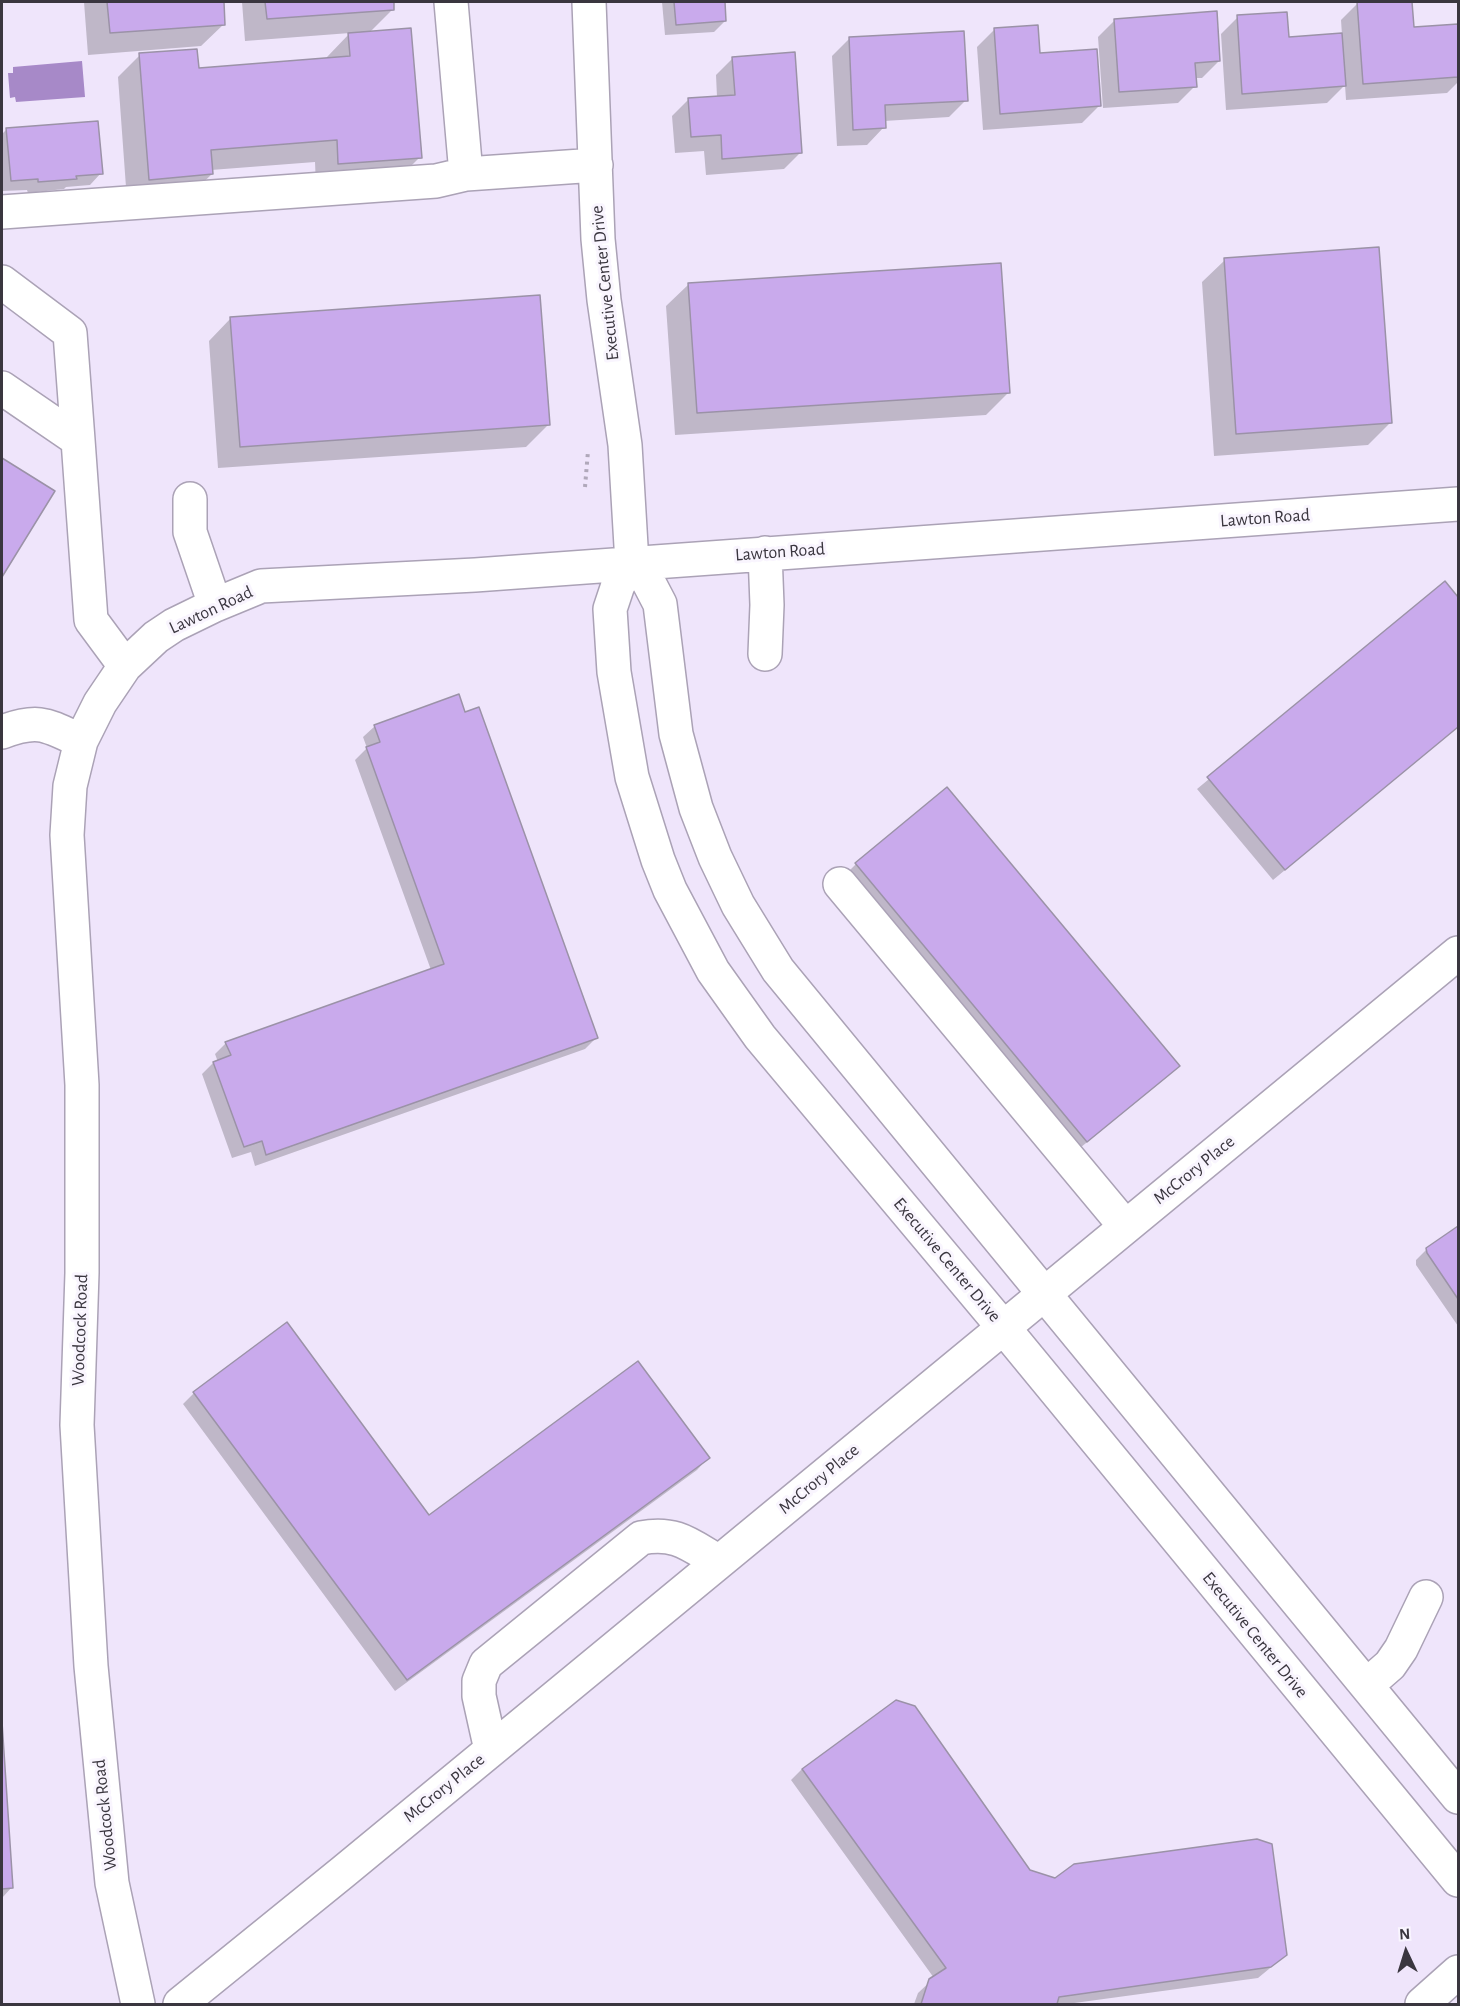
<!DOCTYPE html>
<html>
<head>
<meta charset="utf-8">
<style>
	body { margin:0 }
	#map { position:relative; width:1460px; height:2006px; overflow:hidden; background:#efe5fb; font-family:"Alegreya Sans",sans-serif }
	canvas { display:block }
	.frame { position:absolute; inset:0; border:3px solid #3a363f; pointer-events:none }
	.north { position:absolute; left:1376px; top:1922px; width:60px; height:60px; -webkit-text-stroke:4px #f9f5fe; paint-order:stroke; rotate:356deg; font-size:16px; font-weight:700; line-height:24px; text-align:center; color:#3a363f }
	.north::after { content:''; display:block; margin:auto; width:21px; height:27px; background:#3a363f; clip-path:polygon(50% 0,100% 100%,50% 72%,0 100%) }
</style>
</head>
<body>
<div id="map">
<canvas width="1460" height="2006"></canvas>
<div class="frame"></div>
<div class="north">N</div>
</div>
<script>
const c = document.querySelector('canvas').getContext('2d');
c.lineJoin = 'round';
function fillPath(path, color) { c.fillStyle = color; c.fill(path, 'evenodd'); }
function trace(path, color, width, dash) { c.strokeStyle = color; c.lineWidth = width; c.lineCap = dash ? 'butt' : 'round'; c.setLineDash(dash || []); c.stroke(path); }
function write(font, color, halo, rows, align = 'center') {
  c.font = font + ' "Alegreya Sans",sans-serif'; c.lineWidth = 6; c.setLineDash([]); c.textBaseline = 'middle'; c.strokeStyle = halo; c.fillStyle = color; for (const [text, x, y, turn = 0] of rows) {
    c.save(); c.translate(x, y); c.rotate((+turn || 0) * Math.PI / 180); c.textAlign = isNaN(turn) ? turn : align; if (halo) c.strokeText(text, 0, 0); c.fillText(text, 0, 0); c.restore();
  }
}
fillPath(new Path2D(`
	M82 61 85 97 16 102 15 97 10 98 8 73H13V67Z`), '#a789c8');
fillPath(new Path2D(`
	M84 2H222L224 24 201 46 88 55Z
	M242 2H392L393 9 369 33 420 157 398 179 316 186 315 162 211 170 212 174 189 196 127 201 118 77 140 55 198 70 327 60V57L350 33 245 41Z
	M662 2H735L724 3 725 21 714 32 665 35Z
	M1379 2H1411L1413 28 1458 25V82L1447 93 1346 100 1345 85 1327 103 1226 110 1221 34 1238 17 1288 38 1342 35 1341 20 1358 3Z
	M1115 20 1219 61 1202 78H1195V86L1178 103 1103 108 1098 37Z
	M994 30 1039 54 1099 106 1082 123 983 130 977 47Z
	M849 39 966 100 949 117 884 121V127L867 145 837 146 832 56Z
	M733 58 801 152 784 169 706 175 704 151 675 153 672 116 689 99 717 97 716 75Z
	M7 129 101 173 90 185 66 187 64 189 28 193 27 190 2 191V134Z
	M1225 260 1390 423 1368 445 1214 456 1202 282Z
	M689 284 1008 393 986 415 675 435 666 306Z
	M231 318 548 425 526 447 218 468 209 341Z
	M2 460 53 491 2 574Z
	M1445 583 1458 599V727L1273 880 1197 789Z
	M375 726 596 1038 585 1049 255 1166 251 1152 232 1158 202 1074 213 1063 218 1062 215 1054 226 1043 431 970 355 760 367 748 363 737Z
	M856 864 1167 1077 1075 1152 845 875Z
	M1458 1227V1326L1416 1265V1260L1427 1249Z
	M194 1393 429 1517 708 1458 697 1470 395 1691 183 1404Z
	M2 1744 12 1887 2 1898Z
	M802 1769 1029 1871 1286 1955 1258 1978 1067 2004H914L918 1993 934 1978 791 1780Z`), '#0003');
const building = new Path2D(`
	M107 2H224L225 25 110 33Z
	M265 2H394V10L267 19Z
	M674 2H725L726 21 676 25Z
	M1357 2H1412L1414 27 1458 24V77L1363 84Z
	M1217 11 1220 61 1195 63 1197 87 1119 92 1114 19Z
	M1287 12 1289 37 1342 33 1346 86 1242 94 1237 15Z
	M1038 25 1040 53 1097 49 1101 106 1000 114 994 28Z
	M411 28 422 158 338 164 337 140 211 150 213 174 149 180 139 53 197 49 199 68 350 56 348 33Z
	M964 31 968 101 885 105 886 128 853 130 849 37Z
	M795 52 802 153 722 159 721 135 691 137 688 98 735 95 732 57Z
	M98 121 103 174 76 176 77 179 38 182V179L11 181 6 128Z
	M1379 247 1392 423 1236 434 1224 258Z
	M1001 263 1010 393 697 413 688 283Z
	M540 295 550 425 240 447 230 317Z
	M2 458 55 491 2 577Z
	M1445 581 1458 597V727L1285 870 1207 777Z
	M459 694 465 712 479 707 598 1038 266 1155 262 1141 244 1147 213 1062 231 1055 225 1042 444 964 366 747 380 742 374 725Z
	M947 787 1180 1066 1087 1142 855 863Z
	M1458 1226V1299L1427 1253 1426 1248Z
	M287 1322 429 1515 638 1361 710 1458 407 1680 193 1392Z
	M896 1700 915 1706 1030 1870 1055 1878 1074 1864 1257 1839 1272 1844 1287 1955 1271 1967 1059 1997 1057 2004H921L929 1979 946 1968 802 1769Z
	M2 1722 13 1888 2 1889Z`);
fillPath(building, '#c9aaec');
trace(building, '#9b92a7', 1.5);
const minor = new Path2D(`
	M451 2 466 174
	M589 2 598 239 604 300 625 445 632 563 618 585 610 609 614 672 632 777 658 860 670 890 713 971 760 1037 1003 1327 1458 1880
	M2 212 436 181 466 174 596 165
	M2 282 70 333 78 440
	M2 388 78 440 91 620 125 666
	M190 499V532L215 605
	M632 563 648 581 660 604 676 734 696 808 715 857 738 905 778 970 1458 1797
	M765 654 767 605 765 553
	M2 732C39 718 47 725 81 741
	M840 884 1125 1226
	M1367 1685 1390 1665 1401 1649 1426 1597
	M491 1750 479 1696V1681L486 1664 641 1538C676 1531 690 1545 719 1562
	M138 2004 112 1883 91 1666 77 1425 82 1273V1085L67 835 70 786 81 741 100 703 125 666 156 637 174 625 215 605 261 586 475 575 1458 504
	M180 2004 343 1872 1458 953
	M1422 2004 1458 1972`);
trace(minor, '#aba2b6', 36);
trace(new Path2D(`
	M585 487 588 451`), '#b0a8ba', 4, [3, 4.5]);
trace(minor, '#fff', 33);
write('18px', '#3a363f', '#f9f5fe', [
	["Executive Center Drive",605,283,-96],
	["Lawton Road",1265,518,-4],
	["Lawton Road",780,552,-4],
	["Lawton Road",211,610,-25],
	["McCrory Place",1194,1170,-39],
	["Executive Center Drive",947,1260,50],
	["Woodcock Road",80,1330,-88],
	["McCrory Place",819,1479,-40],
	["Executive Center Drive",1255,1635,51],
	["McCrory Place",444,1788,-39],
	["Woodcock Road",105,1815,-96]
]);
</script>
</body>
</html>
